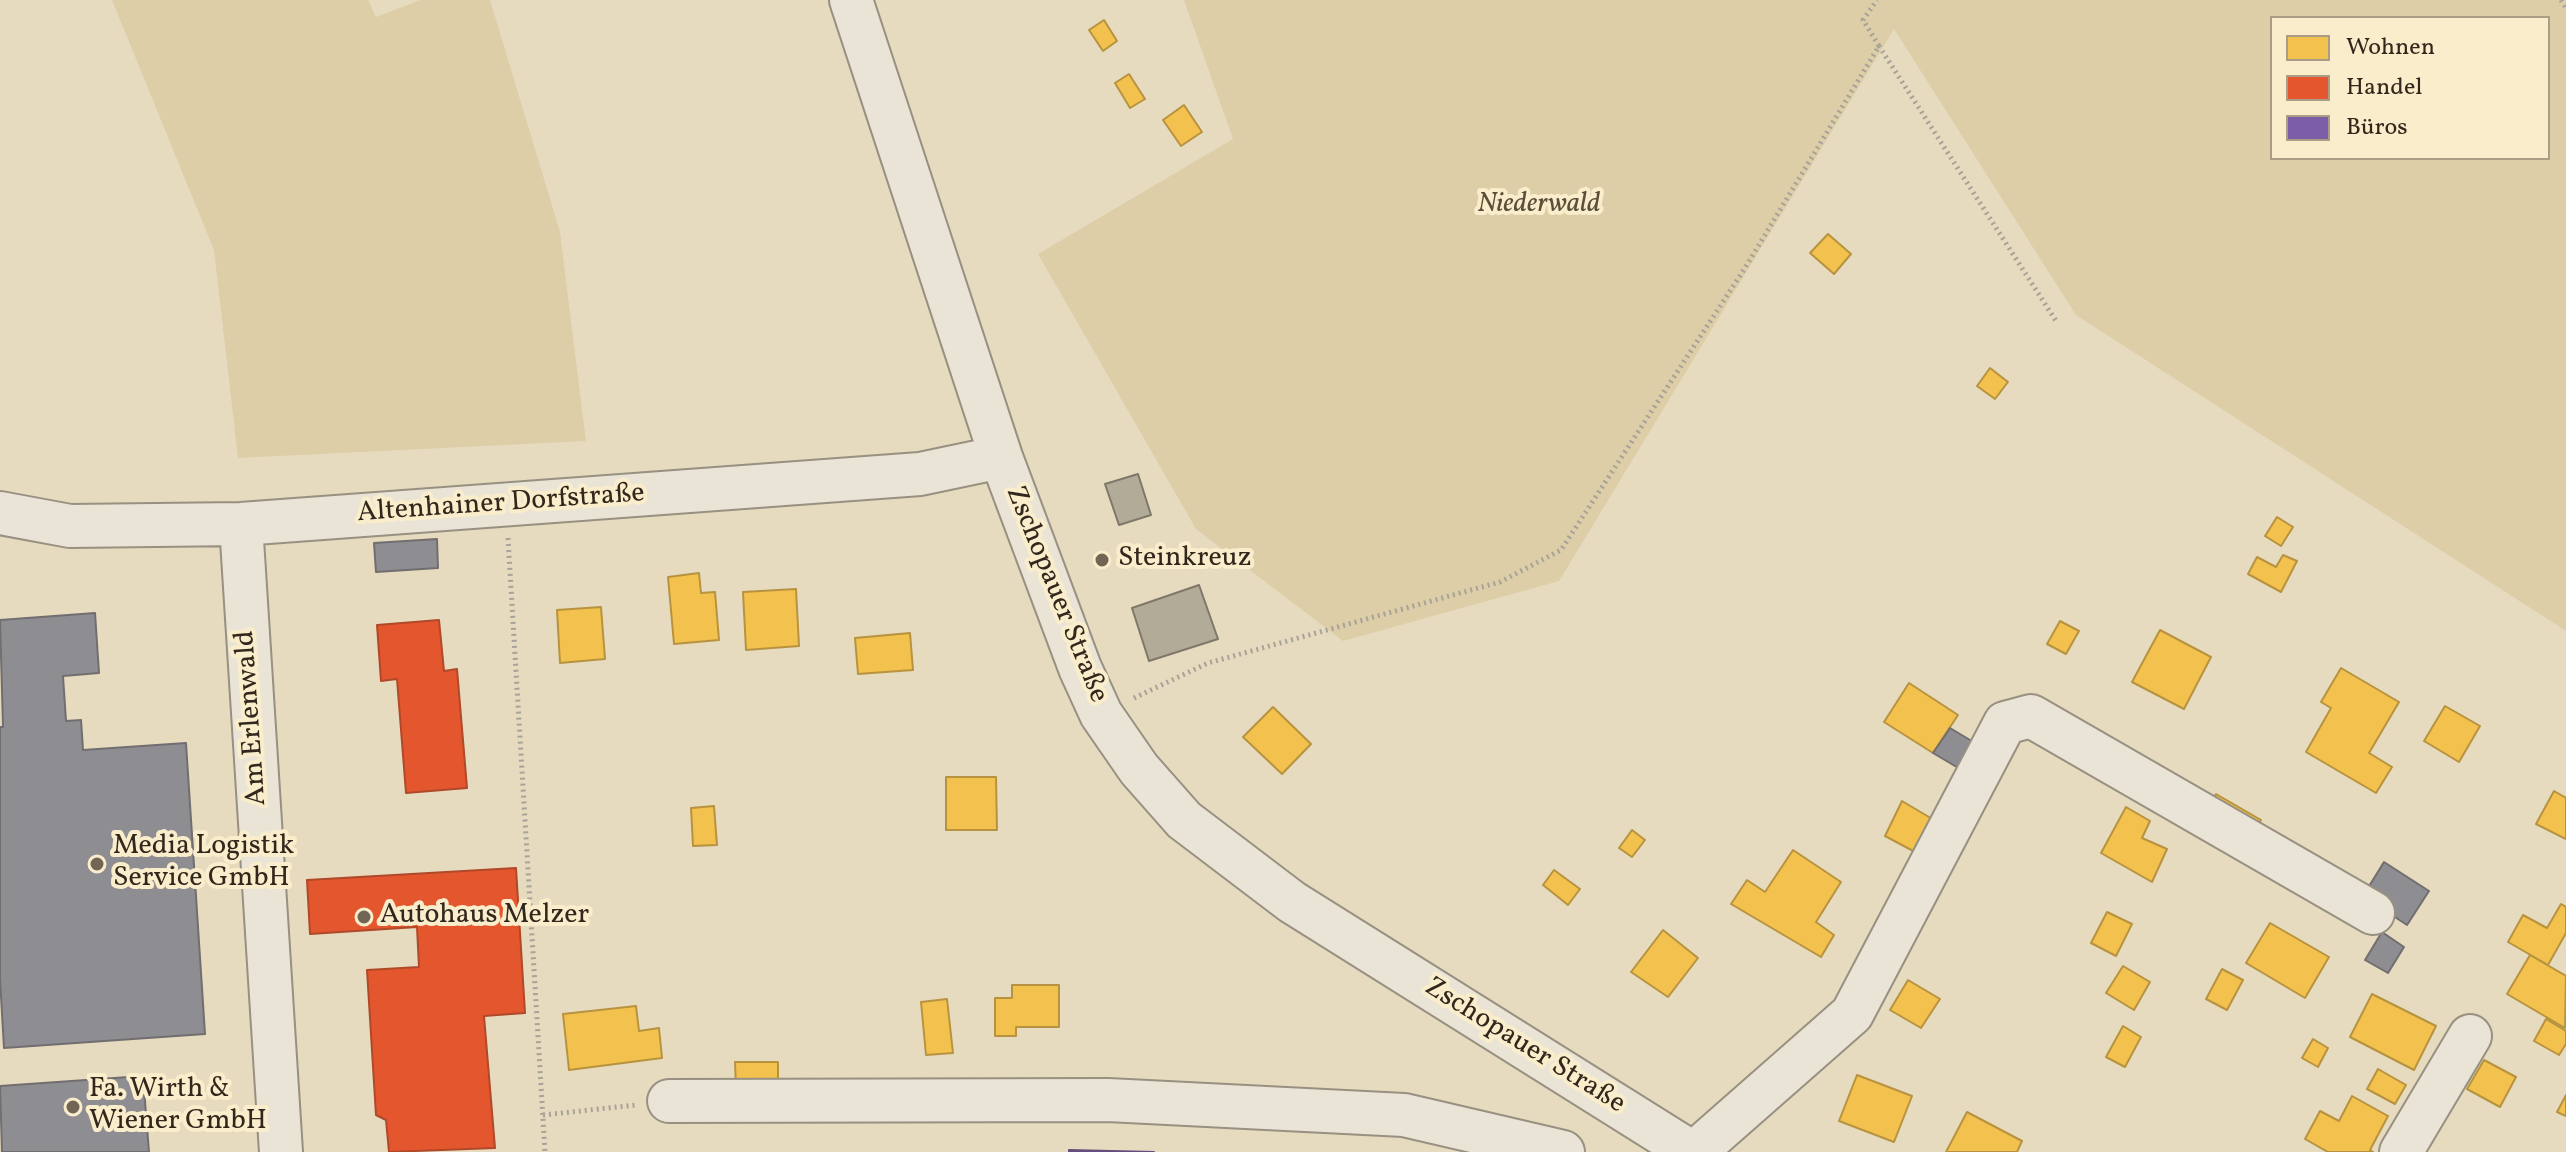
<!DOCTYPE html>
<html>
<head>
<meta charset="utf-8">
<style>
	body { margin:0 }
	#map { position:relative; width:2566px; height:1152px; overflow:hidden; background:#e6dbbf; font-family:Vollkorn,serif }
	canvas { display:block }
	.legend { position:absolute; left:2270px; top:16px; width:280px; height:144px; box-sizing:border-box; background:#f9edcb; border:2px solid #a99e85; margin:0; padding:10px 14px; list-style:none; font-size:24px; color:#32271c }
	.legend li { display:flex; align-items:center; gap:16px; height:40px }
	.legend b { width:40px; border:2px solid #a99e85 }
</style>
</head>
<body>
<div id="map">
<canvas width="2566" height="1152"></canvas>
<ul class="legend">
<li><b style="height:22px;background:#f2c14e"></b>Wohnen</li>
<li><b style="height:22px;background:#e4572e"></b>Handel</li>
<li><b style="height:22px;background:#7b5ea7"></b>Büros</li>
</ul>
</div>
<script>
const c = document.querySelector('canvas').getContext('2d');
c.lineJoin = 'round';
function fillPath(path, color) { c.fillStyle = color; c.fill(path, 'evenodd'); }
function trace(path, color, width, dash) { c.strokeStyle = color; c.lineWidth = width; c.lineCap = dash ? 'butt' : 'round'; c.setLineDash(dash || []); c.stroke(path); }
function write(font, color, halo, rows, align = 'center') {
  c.font = font + ' Vollkorn,serif'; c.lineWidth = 8; c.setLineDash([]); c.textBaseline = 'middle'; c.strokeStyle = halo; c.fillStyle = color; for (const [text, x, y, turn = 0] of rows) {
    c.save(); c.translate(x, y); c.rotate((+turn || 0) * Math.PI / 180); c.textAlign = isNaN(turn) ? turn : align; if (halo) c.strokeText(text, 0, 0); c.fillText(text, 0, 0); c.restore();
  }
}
fillPath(new Path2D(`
	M112 0H368L376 17 421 0H490L560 232 586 441 238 458 214 250Z
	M1184 0H2566V631L2076 315 1894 29 1559 581 1343 641 1196 529 1038 254 1233 139ZM2272 18H2548V158H2272Z`), '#ddcea8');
const homes = new Path2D(`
	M1104 20 1117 41 1103 51 1089 30Z
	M1129 74 1145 99 1130 108 1115 83Z
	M1184 105 1202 132 1181 146 1163 120Z
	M1828 234 1851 254 1834 274 1810 253Z
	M1990 368 2008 382 1995 399 1977 386Z
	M2277 517 2293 527 2281 546 2265 536Z
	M2283 555 2297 561 2281 592 2248 574 2257 557 2276 567Z
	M699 573 701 593 715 592 719 640 674 644 668 577Z
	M796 589 799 646 746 650 743 592Z
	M601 607 605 659 560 663 557 610Z
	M2060 621 2079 631 2066 654 2047 644Z
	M2160 630 2211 657 2184 709 2132 682Z
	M910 633 913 670 858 674 855 638Z
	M2341 668 2399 702 2369 753 2392 767 2376 793 2306 752 2331 708 2321 702Z
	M1909 683 1958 715 1933 753 1884 722Z
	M2445 706 2480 726 2459 762 2424 741Z
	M1273 707 1311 744 1282 774 1243 737Z
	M946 777H996L997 830H946Z
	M2554 791 2566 798V839L2536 824Z
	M2216 794 2261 820 2256 828 2211 803Z
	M1902 801 1934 820 1917 853 1885 836Z
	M714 806 717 845 693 846 691 808Z
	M2126 807 2150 821 2142 838 2167 849 2152 882 2101 853Z
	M1632 830 1645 840 1632 857 1619 848Z
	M1793 850 1841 882 1816 922 1834 935 1821 957 1731 904 1747 880 1765 892Z
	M1554 870 1580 889 1568 905 1543 885Z
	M2561 904 2566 907V933L2548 965 2508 942 2523 915 2547 928Z
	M2107 912 2132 924 2116 956 2091 943Z
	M2270 923 2329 957 2305 998 2246 963Z
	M1663 930 1698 958 1668 997 1631 972Z
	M2530 955 2566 976 2565 1028 2507 994Z
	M2123 966 2150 982 2134 1010 2106 993Z
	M2222 969 2243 980 2227 1010 2206 999Z
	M1908 980 1940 999 1921 1028 1890 1010Z
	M1012 985H1059V1027H1016V1036H995V998H1012Z
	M2372 994 2436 1026 2414 1070 2350 1037Z
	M947 999 953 1053 926 1055 921 1002Z
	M636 1006 639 1031 659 1028 662 1058 569 1070 563 1014Z
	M2546 1019 2566 1031V1044L2559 1055 2534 1041Z
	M2123 1026 2141 1037 2125 1067 2106 1057Z
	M2313 1039 2328 1048 2318 1067 2302 1058Z
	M2484 1060 2516 1077 2500 1107 2467 1089Z
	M735 1062H778V1088L736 1089Z
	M2378 1069 2406 1085 2395 1104 2367 1089Z
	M1857 1075 1912 1096 1894 1142 1839 1121Z
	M2566 1095V1116L2557 1112Z
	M2352 1096 2388 1116 2370 1150 2373 1152H2328L2305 1139 2320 1111 2339 1121Z
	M1967 1112 2022 1141 2017 1152H1946Z`);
fillPath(homes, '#f2c14e');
trace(homes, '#b8933f', 2);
const shops = new Path2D(`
	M439 620 444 671 457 669 467 788 406 793 397 679 381 681 377 625Z
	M516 868 525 1013 484 1016 495 1148 389 1152 386 1120 376 1115 367 970 419 967 417 927 310 934 307 880Z`);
fillPath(shops, '#e4572e');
trace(shops, '#af4929', 2);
const offices = new Path2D(`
	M1069 1150 1154 1152H1069Z`);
fillPath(offices, '#7b5ea7');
trace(offices, '#654e7d', 2);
const industry = new Path2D(`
	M437 539 438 568 376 572 374 543Z
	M95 613 99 673 63 676 66 721 81 720 83 750 186 743 205 1034 4 1048 0 979V727H3L0 620Z
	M1950 728 1975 743 1960 769 1933 753Z
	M2384 862 2429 891 2407 925 2363 896Z
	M2382 932 2404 947 2388 973 2365 960Z
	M143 1076 149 1152H2L0 1086Z`);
fillPath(industry, '#8d8d92');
trace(industry, '#726e6f', 2);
const building = new Path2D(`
	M1138 474 1151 515 1119 525 1105 484Z
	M1199 585 1218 639 1149 661 1132 608Z`);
fillPath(building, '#b2ab98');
trace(building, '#7f7869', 2);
const minor = new Path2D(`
	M851 0 1001 457 1080 668 1101 714 1139 769 1184 820 1292 902 1691 1152
	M0 513 70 526 241 524 920 474 1001 457
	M241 524 281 1152
	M669 1101 1108 1100 1404 1115 1563 1152
	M1695 1152 1852 1014 2005 723 2031 716 2373 913
	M2401 1152 2470 1036`);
trace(minor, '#989080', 46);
trace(new Path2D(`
	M2561 0 2566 8
	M1879 46 2056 321
	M508 538 545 1152
	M1134 698 1208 663 1500 582 1561 550 1745 268 1879 46 1863 20 1877 0
	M543 1115 636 1105`), '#a8a398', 5, [2, 4]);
trace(minor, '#e9e4d6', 42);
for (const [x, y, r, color] of [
	[1102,560,8,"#716655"],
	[97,864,8,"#716655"],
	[364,917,8,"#716655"],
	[73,1107,8,"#716655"]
]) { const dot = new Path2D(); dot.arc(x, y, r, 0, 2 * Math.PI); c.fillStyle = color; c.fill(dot); trace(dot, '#f9edcb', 3); }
write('italic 28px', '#5b4e3a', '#f9edcb', [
	["Niederwald",1539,206]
]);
write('28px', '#32271c', '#f9edcb', [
	["Altenhainer Dorfstraße",501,505,-4],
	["Zschopauer Straße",1055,595,68],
	["Am Erlenwald",253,718,-94],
	["Zschopauer Straße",1524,1047,32]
]);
write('28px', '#32271c', '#f9edcb', [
	["Steinkreuz",1118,560],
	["Media Logistik",113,848],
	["Service GmbH",113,880],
	["Autohaus Melzer",380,917],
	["Fa. Wirth &",89,1091],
	["Wiener GmbH",89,1123]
], 'left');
</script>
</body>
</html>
